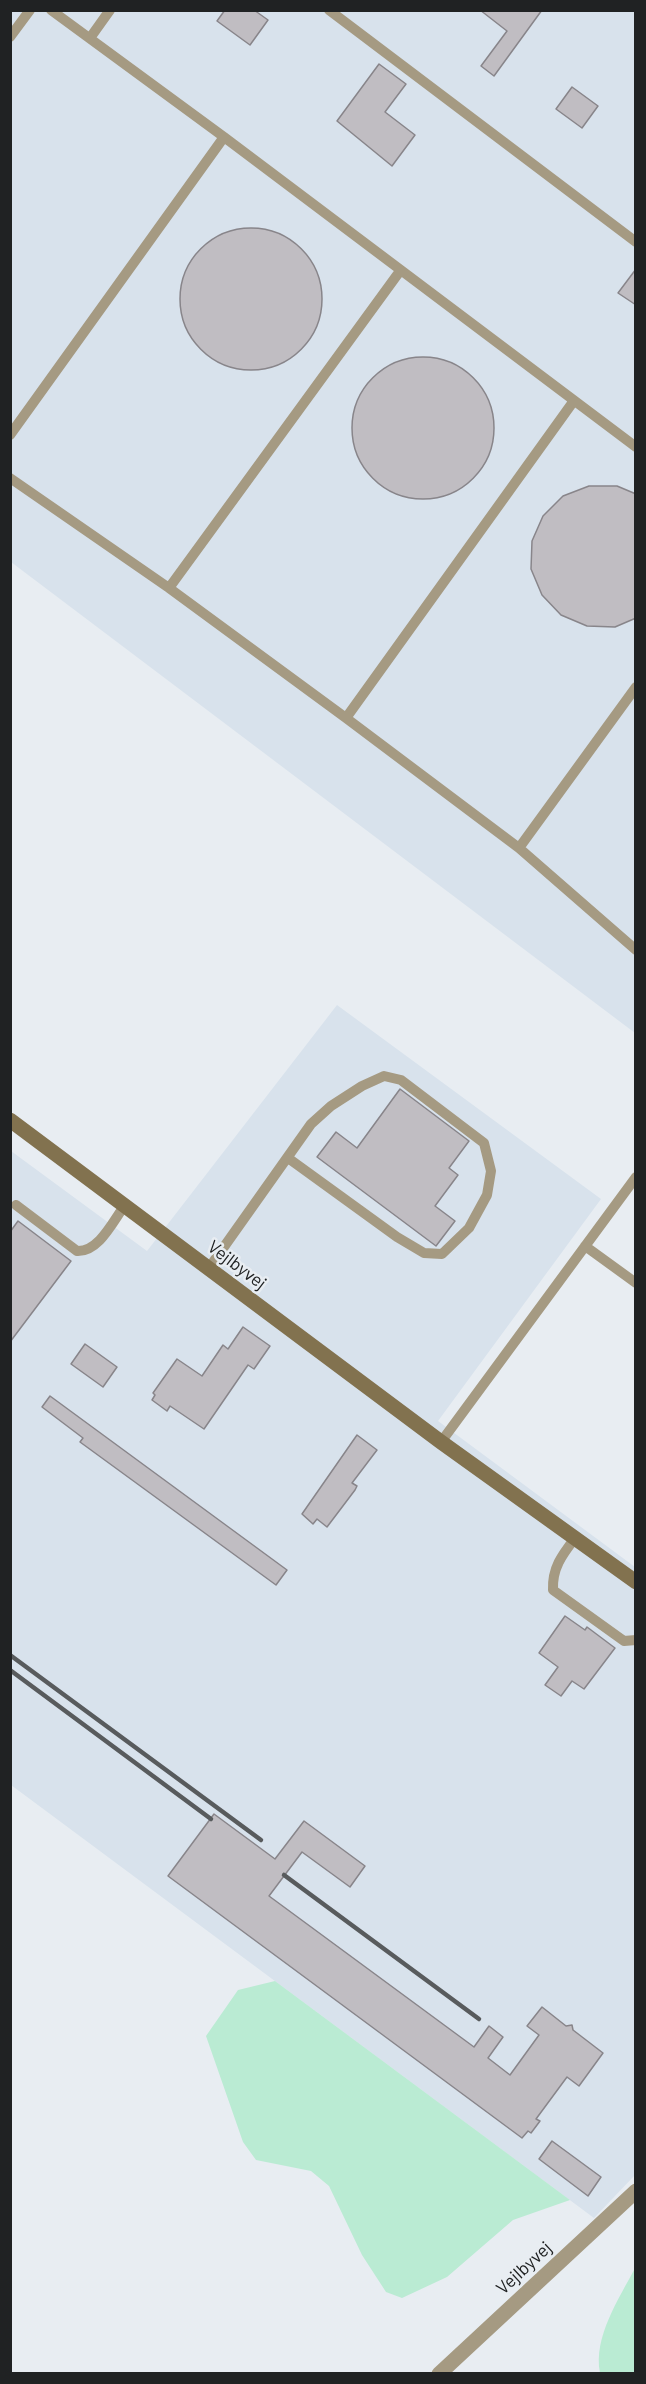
<!DOCTYPE html>
<html>
<head>
<meta charset="utf-8">
<style>
	body { margin:0 }
	#map { position:relative; width:646px; height:2384px; overflow:hidden; background:#e8edf2; font-family:Barlow,sans-serif }
	canvas { display:block }
	.frame { position:absolute; inset:0; border:12px solid #202223; pointer-events:none }
</style>
</head>
<body>
<div id="map">
<canvas width="646" height="2384"></canvas>
<div class="frame"></div>
</div>
<script>
const ctx = document.querySelector('canvas').getContext('2d');
ctx.lineJoin = 'round';
function paint(path, color) {
  ctx.fillStyle = color;
  ctx.fill(path, 'evenodd');
}
function trace(path, color, width, dash) {
  ctx.strokeStyle = color;
  ctx.lineWidth = width;
  ctx.lineCap = dash ? 'butt' : 'round';
  ctx.setLineDash(dash || []);
  ctx.stroke(path);
}
function drawText(font, color, halo, rows, align = 'center') {
  ctx.font = font + ' Barlow,sans-serif';
  ctx.lineWidth = 5;
  ctx.setLineDash([]);
  ctx.textBaseline = 'middle';
  ctx.strokeStyle = halo;
  ctx.fillStyle = color;
  for (const [text, x, y, turn = 0] of rows) {
    ctx.save();
    ctx.translate(x, y);
    ctx.rotate((+turn || 0) * Math.PI / 180);
    ctx.textAlign = isNaN(turn) ? turn : align;
    if (halo) ctx.strokeText(text, 0, 0);
    ctx.fillText(text, 0, 0);
    ctx.restore();
  }
}
paint(new Path2D(`
	M10,11h625v1022l-624,-471z
	M337,1005l264,194 -163,222 197,146v608l-41,43 -583,-433v-634l136,100z`), '#d8e2ec');
paint(new Path2D(`
	M275,1981l295,219 -57,20 -66,57 -45,21 -16,-6 -24,-37 -33,-69 -18,-15 -55,-11 -13,-18 -37,-106 32,-46z
	M635,2268v105h-35c-7,-36 19,-74 35,-105z`), '#baebd3');
const building = new Path2D(`
	M225,10h29l14,10 -18,25 -33,-24z
	M480,10h62l-48,66 -13,-10 26,-35z
	M379,64l27,20 -21,28 30,23 -23,31 -55,-45z
	M572,87l26,19 -16,22 -26,-19z
	M180 299a71 71 0 1 1 142 0a71 71 0 1 1-142 0Z
	M636,269v36l-18,-12z
	M352 428a71 71 0 1 1 142 0a71 71 0 1 1-142 0Z
	M589,486h28l19,8v124l-21,9 -28,-1 -26,-11 -19,-20 -11,-26 1,-28 11,-25 20,-20z
	M400,1089l69,52 -20,27 9,7 -23,31 20,15 -19,25 -119,-89 19,-25 21,16z
	M18,1221l53,40 -61,81v-110z
	M243,1327l27,19 -16,23 -6,-4 -44,64 -34,-23 -3,5 -15,-11 3,-5 -2,-2 24,-34 25,17 21,-31 5,4z
	M85,1344l32,23 -14,20 -32,-23z
	M50,1396l237,174 -11,15 -196,-143 3,-4 -41,-31z
	M357,1435l20,15 -25,33 5,3 -2,4 -28,37 -10,-8 -4,5 -11,-10z
	M565,1616l20,14 2,-3 28,21 -31,41 -12,-8 -11,15 -16,-11 13,-18 -19,-14z
	M214,1814l61,45 29,-38 61,45 -15,21 -48,-35 -33,44 205,151 15,-21 14,11 -15,21 22,17 29,-40 -12,-9 15,-19 24,19 6,-1 1,5 30,23 -24,33 -12,-9 -31,42 4,2 -9,12 -3,-2 -6,7 -354,-262z
	M552,2141l49,36 -13,19 -49,-37z`);
paint(building, '#c0bdc2');
trace(building, '#88858a', 1.5);
trace(new Path2D(`
	M51,10l173,127
	M329,10l307,232
	M10,37l20,-27
	M90,38l20,-28
	M10,435l214,-298 412,310
	M10,478l159,110 177,130 173,130 117,102
	M169,588l231,-317
	M346,718l227,-316
	M519,848l117,-161
	M16,1205l61,46c22,1 36,-30 48,-46
	M585,1246l51,37
	M209,1268l102,-144 20,-18 31,-20 22,-10 17,4 83,63 7,28 -4,24 -18,33 -27,26 -18,-1 -27,-16 -109,-79
	M441,1442l195,-265
	M575,1538c-13,17 -23,30 -22,52l71,51 12,-1`), '#a59a82', 10);
trace(new Path2D(`
	M439,2374l197,-183`), '#a59a82', 15);
trace(new Path2D(`
	M10,1120l431,322 195,140`), '#82724f', 15);
trace(new Path2D(`
	M10,1655l251,185
	M10,1670l201,149
	M284,1875l195,144`), '#585b5d', 4.5);
drawText('18px', '#202223', '#e8edf2', [
	["Vejlbyvej",237,1265,37],
	["Vejlbyvej",524,2268,-43]
]);
</script>
</body>
</html>
